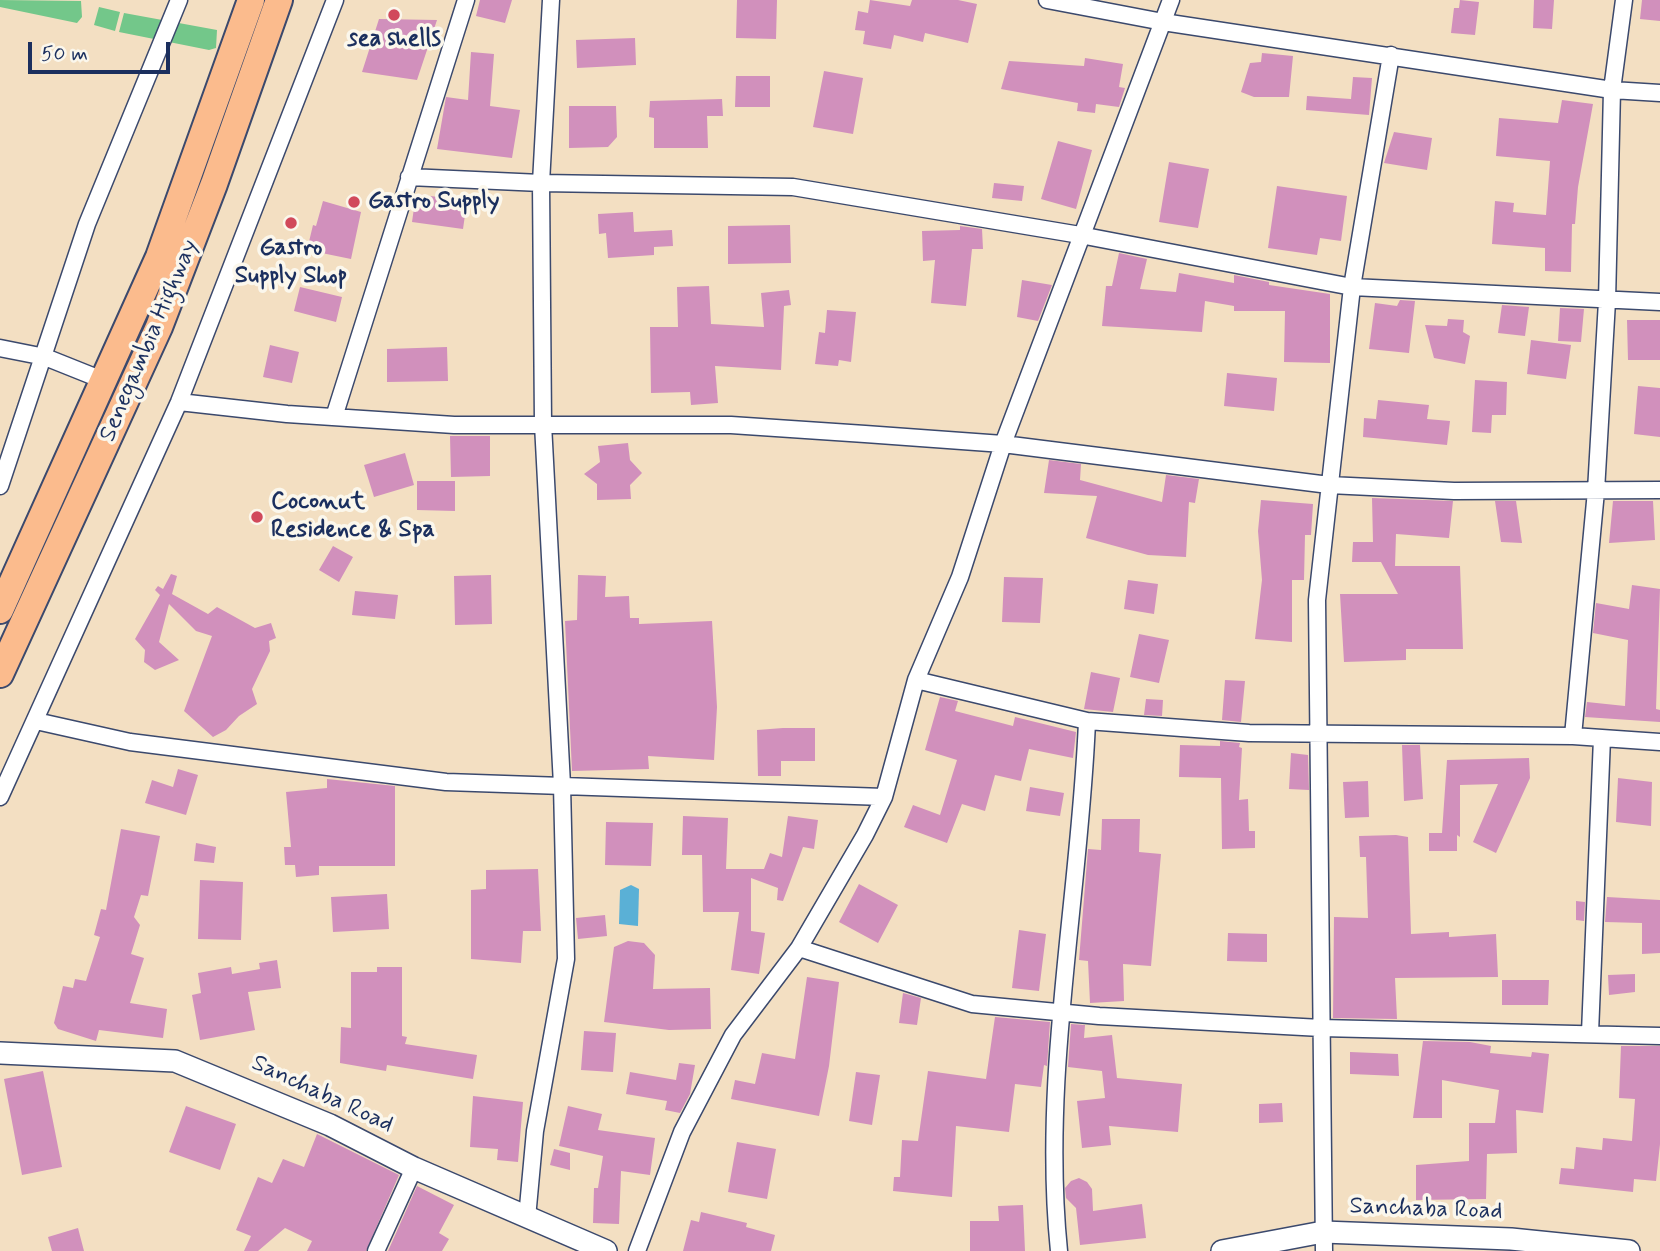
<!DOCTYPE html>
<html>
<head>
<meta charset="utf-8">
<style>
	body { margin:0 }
	#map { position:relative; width:1660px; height:1251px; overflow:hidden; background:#f3dfc2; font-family:Mynerve,sans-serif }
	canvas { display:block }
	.scale { position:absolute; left:28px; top:42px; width:142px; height:32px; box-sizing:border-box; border:4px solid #1b2f5e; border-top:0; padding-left:9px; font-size:21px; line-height:24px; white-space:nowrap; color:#1b2f5e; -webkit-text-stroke:5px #fbf7ec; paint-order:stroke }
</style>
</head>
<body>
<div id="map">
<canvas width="1660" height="1251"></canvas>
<div class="scale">50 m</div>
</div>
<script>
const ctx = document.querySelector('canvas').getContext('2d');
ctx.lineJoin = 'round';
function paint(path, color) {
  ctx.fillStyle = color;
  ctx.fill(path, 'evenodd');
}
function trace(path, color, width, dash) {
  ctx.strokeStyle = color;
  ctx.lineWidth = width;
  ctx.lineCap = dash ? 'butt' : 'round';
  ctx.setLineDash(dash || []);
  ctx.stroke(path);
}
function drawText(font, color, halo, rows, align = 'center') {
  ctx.font = font + ' Mynerve,sans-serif';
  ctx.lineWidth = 7;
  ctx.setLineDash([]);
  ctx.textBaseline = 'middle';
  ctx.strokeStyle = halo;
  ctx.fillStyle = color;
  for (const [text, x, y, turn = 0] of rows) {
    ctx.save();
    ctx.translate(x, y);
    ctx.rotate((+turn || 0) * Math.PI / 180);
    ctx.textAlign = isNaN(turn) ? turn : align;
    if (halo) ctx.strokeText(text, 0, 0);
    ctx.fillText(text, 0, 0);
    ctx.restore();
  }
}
paint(new Path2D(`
	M0,0l81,1 1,16 -5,6 -77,-16z
	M99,7l21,5 -5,19 -21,-6z
	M124,13l93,17 -1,18 -7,2 -90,-18z`), '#73c78a');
paint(new Path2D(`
	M631,885l8,4 -1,37 -19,-2 1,-34z`), '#5ab0d6');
paint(new Path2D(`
	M480,0h32l-7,23 -29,-7z
	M737,0h40l-1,39 -40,-1z
	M870,0l40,6 2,-6h46l19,4 -9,39 -43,-10 -2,9 -29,-7 -3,14 -28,-5 2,-13 -10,-1 3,-19 10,2z
	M1460,0l19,2 -4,33 -24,-2 3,-25h5z
	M1534,0h20l-2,29 -19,-1z
	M1642,0h18v21l-20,-2z
	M379,19l58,1 -20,60 -55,-8z
	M635,38l1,27 -59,3 -1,-28z
	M471,52l23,2 -4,52 30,4 -8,48 -75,-9 9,-52 22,3z
	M1262,53l31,3 -4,41h-35l-13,-5 9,-29 11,-1z
	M1085,58l38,6 -4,23 6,1 -6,19 -23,-3 -1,9 -18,-2 1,-8 -77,-14 8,-28 75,5z
	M824,71l39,7 -10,56 -40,-7z
	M736,76h34v31h-35z
	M1353,77l19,1 -3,37 -63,-5 1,-14 44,3z
	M722,99l1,17h-16l1,32h-54v-30l-5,-1 1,-16z
	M1562,100l31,4 -15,83 -3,37h-3l-1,48 -26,-1v-23l-53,-4 3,-43 19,2 -1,9 33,3 4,-54 -54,-5 3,-38 59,5z
	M569,106h47l1,31 -9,10 -39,1z
	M1394,132l38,6 -5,32 -43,-7z
	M1058,141l34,9 -16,59 -35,-10z
	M1169,162l40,7 -11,59 -39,-6z
	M994,183l30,3 -2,15 -30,-3z
	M1277,186l70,10 -6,45 -21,-3 -3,17 -49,-7z
	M416,194l51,7 -4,28 -51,-7z
	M323,201l38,11 -10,47 -44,-9 6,-25 3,1z
	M633,212l1,20 38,-2 1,16 -19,1v8l-46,3 -2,-25 -7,1 -1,-20z
	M790,225l1,38 -63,1v-38z
	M960,226l22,3 1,20h-11l-6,57 -35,-3 4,-43 -12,1 -1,-30 38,-1z
	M1119,253l28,6 -7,30 36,3 3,-19 55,10v-8l35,7v3l61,9v69l-46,-1 1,-51h-51v-5l-29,-5 -3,31 -100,-6 4,-40h6z
	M1022,280l30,5 -14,36 -21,-4z
	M709,286l2,38 53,3 -3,-34 28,-3 2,15 -7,1 -3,64 -66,-4 3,37 -27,2 -1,-13 -39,1 -1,-66h28l-1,-40z
	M300,287l42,10 -6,25 -42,-11z
	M1400,300l15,1 -6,52 -40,-4 6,-46 22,3z
	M1502,305l27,2 -4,29 -27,-3z
	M1560,308l24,1 -3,33 -23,-1z
	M827,310l29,2 -5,50 -12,-2 -1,6 -23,-2 4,-32 6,1z
	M1448,319l16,1 -1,12 7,4 -5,28 -31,-6 -9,-33 22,1z
	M1627,320h33v40h-32z
	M1531,340l40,5 -5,34 -39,-5z
	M270,345l29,7 -7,31 -29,-6z
	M447,347l1,34 -61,1v-33z
	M1227,373l50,5 -3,33 -50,-5z
	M1475,380l32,2 -1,33h-14l-1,18 -19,-1z
	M1638,386l22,2v49l-26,-3z
	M1378,400l51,5 -2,14 23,2 -3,24 -84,-8 1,-19 12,1z
	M450,436h40v40l-39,1z
	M628,443l2,17 12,13 -12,12 1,14 -34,1v-16l-13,-10 16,-12 -2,-16z
	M405,453l9,32 -40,12 -10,-32z
	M1049,460l32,4 -1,16 82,22 4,-27 33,4 -4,24 -6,-1 -3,55 -38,-2 -62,-17 11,-42 -53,-3z
	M417,481h38v30l-38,-1z
	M1372,498l81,3 -4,37 -53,-4 -1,32h65l3,83h-57v11l-62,2 -4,-68h58l-17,-32h-29l1,-20h20z
	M1261,500l52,4 -2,31h-6l-1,45h-12v62l-37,-3 7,-59 -4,-49z
	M1495,501h21l6,42 -21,-1z
	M1613,501h40l2,39 -46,3z
	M333,546l20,11 -14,25 -20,-12z
	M171,574l6,2 -5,18 36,20 9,-7 38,21 16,-5 5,15 -7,3 1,10 -18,38 5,15 -18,12 -13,14 -13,7 -29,-26 28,-75 -16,-5 -27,-27 -10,38 20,18 -24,10 -11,-8 1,-12 -10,-11 25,-44 -5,-5 3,-4 5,3z
	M491,575l1,49 -37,1 -1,-49z
	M578,575l28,1 -1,21 24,-1 1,22h9v6l73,-3 5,86 -3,53 -66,-4 1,13 -77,2 -7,-150 12,-1z
	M1004,577l39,1 -3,45 -38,-1z
	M1128,580l30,4 -4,30 -30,-5z
	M1632,585l28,4 -4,120 4,1v12l-75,-5 2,-15 38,4 3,-66 -35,-7 3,-30 33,6z
	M355,591l43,4 -3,24 -43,-4z
	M1139,634l30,6 -10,43 -29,-6z
	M1091,672l29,6 -7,34 -29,-3z
	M1225,680l20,1 -4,41 -19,-2z
	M940,697l18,4 -3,10 58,15 2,-9 61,15 -3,26 -44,-9 -8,32 -26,-6 -10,36 -23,-7 -15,39 -43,-16 9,-22 27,10 17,-55 -32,-10z
	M1146,699l17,1 -1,16 -18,-1z
	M783,728h32v33h-34v15h-23l-1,-46z
	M1220,741l20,2 -1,4 3,1 -3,52 9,-1 1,32h6v17l-33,1 -1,-71 -42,-1 1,-32 40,1z
	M1402,745h18l3,54 -19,2z
	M1291,753l17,2 1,35 -20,-1z
	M1529,758l1,20 -34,75 -23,-11 25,-58 -38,1v52l-3,-2v16h-28v-18h13l5,-73z
	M178,769l20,6 -12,40 -41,-12 7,-23 21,7z
	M1618,778l34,4 -1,44 -35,-4z
	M327,779l68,7v80h-76v9l-23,2 -1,-12h-10l-1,-18h7l-5,-55 41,-4z
	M1368,781l1,36 -24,1 -2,-36z
	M1030,787l34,6 -4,23 -34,-5z
	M683,816l45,2 -2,51h38l6,-16 12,4 6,-41 30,4 -4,29 -11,-2 -20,54 -6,-1 1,-12 -27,-10v53l14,2 -6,41 -28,-4 8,-58h-36l-1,-57h-20z
	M1102,819h38l-1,33 22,2 -10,112 -28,-2 1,37 -34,2 -2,-42 -9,-1 9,-111 13,1z
	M606,822l47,1 -2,43 -46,-1z
	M121,829l39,7 -12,60 -7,-1 -7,22 6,8 -9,29 13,4 -14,45 37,6 -4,29 -64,-8 -3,11 -38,-12 -4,-6 9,-37 10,2 2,-9 11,2 14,-44 -6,-2 7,-26 5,1z
	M1396,835l12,2 3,97 38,-2v5l47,-3 2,43 -103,1 2,41 -64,-1 1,-101 34,1 -2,-61h-6l-1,-21z
	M196,843l20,4 -2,16 -20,-2z
	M538,869l3,62h-18l-2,32 -50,-4v-69l15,-1v-19z
	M200,880l43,2 -2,58 -43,-1z
	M859,884l39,21 -20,38 -39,-21z
	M387,894l2,35 -56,3 -2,-35z
	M1607,897l53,3v53l-18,1v-31l-37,-1z
	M1576,901l9,1 -1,19 -8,-1z
	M605,915l2,21 -29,3 -2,-21z
	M1019,930l27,4 -7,57 -27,-3z
	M1228,933l39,1v28l-40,-1z
	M628,941l16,2 11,12 -2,34 57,-1 1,41 -42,1 -65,-8 10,-75z
	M277,960l4,28 -33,4 7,38 -55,10 -8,-45 9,-2 -3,-20 33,-6 1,7 28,-5 -1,-6z
	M377,967h25v69l5,1 -2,7 72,11 -4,24 -86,-14 -1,6 -46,-8 1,-36 10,1v-56h26z
	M1635,974v18l-26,3 -1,-20z
	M807,977l32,5 -10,84 -10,50 -88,-17 4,-19 20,4 7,-31 33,6z
	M1502,980h47l-1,25h-46z
	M903,993l18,5 -4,27 -18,-2z
	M995,1017l55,5 -3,44 -3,-1 -3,22 -26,-3 -6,48 -53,-6 -4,71 -59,-6 1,-14h6l2,-37 16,1 10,-70 58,8z
	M1071,1024l14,1 -1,13 28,-3 5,43 65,6 -4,48 -69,-6 2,19 -29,3 -5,-47 28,-3 -3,-27 -34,-4z
	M584,1031l32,2 -3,39 -32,-2z
	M1423,1041l47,1 21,4 -1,7 41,4 1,-5 17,2 -6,59 -27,-3 1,43 -30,1 -1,45 -70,1v-35l53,-4v-38h26l4,-33 -57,-10v38h-29z
	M1621,1046h39v98l-4,37 -22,-2 -1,13 -74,-8 2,-16 13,1 2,-22 26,3 1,-12 29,3 3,-42 -16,-1z
	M1350,1052l48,2 1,22 -49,-2z
	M679,1063l16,2 -5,29 -10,19 -15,-3 2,-9 -41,-7 4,-22 46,8z
	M43,1071l19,96 -40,8 -18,-96z
	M856,1072l24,3 -8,50 -23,-4z
	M473,1096l50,6 -5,60 -21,-2 1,-11 -28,-2z
	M1282,1103l1,19 -24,1v-19z
	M186,1106l50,18 -16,46 -51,-18z
	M568,1106l34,8 -4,16 57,8 -5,37 -29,-4 -2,53 -26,-1 1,-35h4l5,-32 -44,-10z
	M317,1134l82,41 -33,76h-59l5,-10 -27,-13 -27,23h-14l7,-15 -15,-6 22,-53 14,6 11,-24 21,8z
	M737,1142l39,7 -9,50 -39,-7z
	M554,1149l16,4v17l-20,-5z
	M1079,1178l8,4 5,7 1,22 49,-7 4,34 -66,7 -4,-37 -10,-10 -1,-10 6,-7z
	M417,1186l37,19 -15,28 10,6 -7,12h-54z
	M1023,1205l2,46h-55v-30h29l-1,-15z
	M701,1212l46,11 -1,4 29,8 -4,16h-88l8,-31 8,2z
	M78,1228l6,23h-32l-4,-14z`), '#d190bc');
const minor = new Path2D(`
	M1047,0l116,22 449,68 48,3
	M409,177l132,6 252,4 287,48 272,52 308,15
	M0,348l45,9 60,24
	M179,402l108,12 167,11h277l134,9 138,10 326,41 125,6 206,-1
	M334,417l132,-417
	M0,486l87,-262 92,-224
	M916,680l171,41 162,12 324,3 87,6
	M36,721l94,21 316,40 438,15
	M1573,736l23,-245 11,-190 5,-211 12,-90
	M0,797l179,-395 156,-402
	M799,948l173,56 127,12 222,12 339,8
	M1590,1033l12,-295
	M527,1218l8,-87 31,-172 -4,-174 -19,-361 -2,-241 10,-183
	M376,1251l38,-83
	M637,1251l45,-119 51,-97 66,-87 66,-113 19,-38 32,-117 44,-103 43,-133 168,-444
	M1059,1251c-18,-176 21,-354 28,-530
	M1324,1251l-7,-651 35,-313 39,-232`);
const tertiary = new Path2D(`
	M0,1053l175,8 155,64 84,43 192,83
	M1222,1251l101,-19 188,7 118,12`);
const primary = new Path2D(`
	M0,610l159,-353 92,-257
	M0,674l159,-347 55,-143 65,-184`);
trace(minor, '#3b496d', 19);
trace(tertiary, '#3b496d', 24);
trace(primary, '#3b496d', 30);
trace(minor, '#fff', 16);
trace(tertiary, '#fff', 21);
trace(primary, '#fbbb8d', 26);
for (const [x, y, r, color] of [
	[394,15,7,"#d1495b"],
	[354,202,7,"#d1495b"],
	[291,223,7,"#d1495b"],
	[257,517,7,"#d1495b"]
]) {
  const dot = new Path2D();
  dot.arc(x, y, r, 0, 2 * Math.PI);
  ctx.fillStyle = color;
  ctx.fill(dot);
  trace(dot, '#fbf7ec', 2.5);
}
drawText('bold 24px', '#1b2f5e', '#fbf7ec', [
	["sea shells",394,40],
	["Gastro Supply",368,202,"left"],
	["Gastro",291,249],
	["Supply Shop",291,277],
	["Coconut",271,503,"left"],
	["Residence & Spa",271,531,"left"]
]);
drawText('24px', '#1b2f5e', '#fbf7ec', [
	["Senegambia Highway",150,341,-67],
	["Sanchaba Road",322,1095,25],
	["Sanchaba Road",1426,1210,2]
]);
</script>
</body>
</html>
